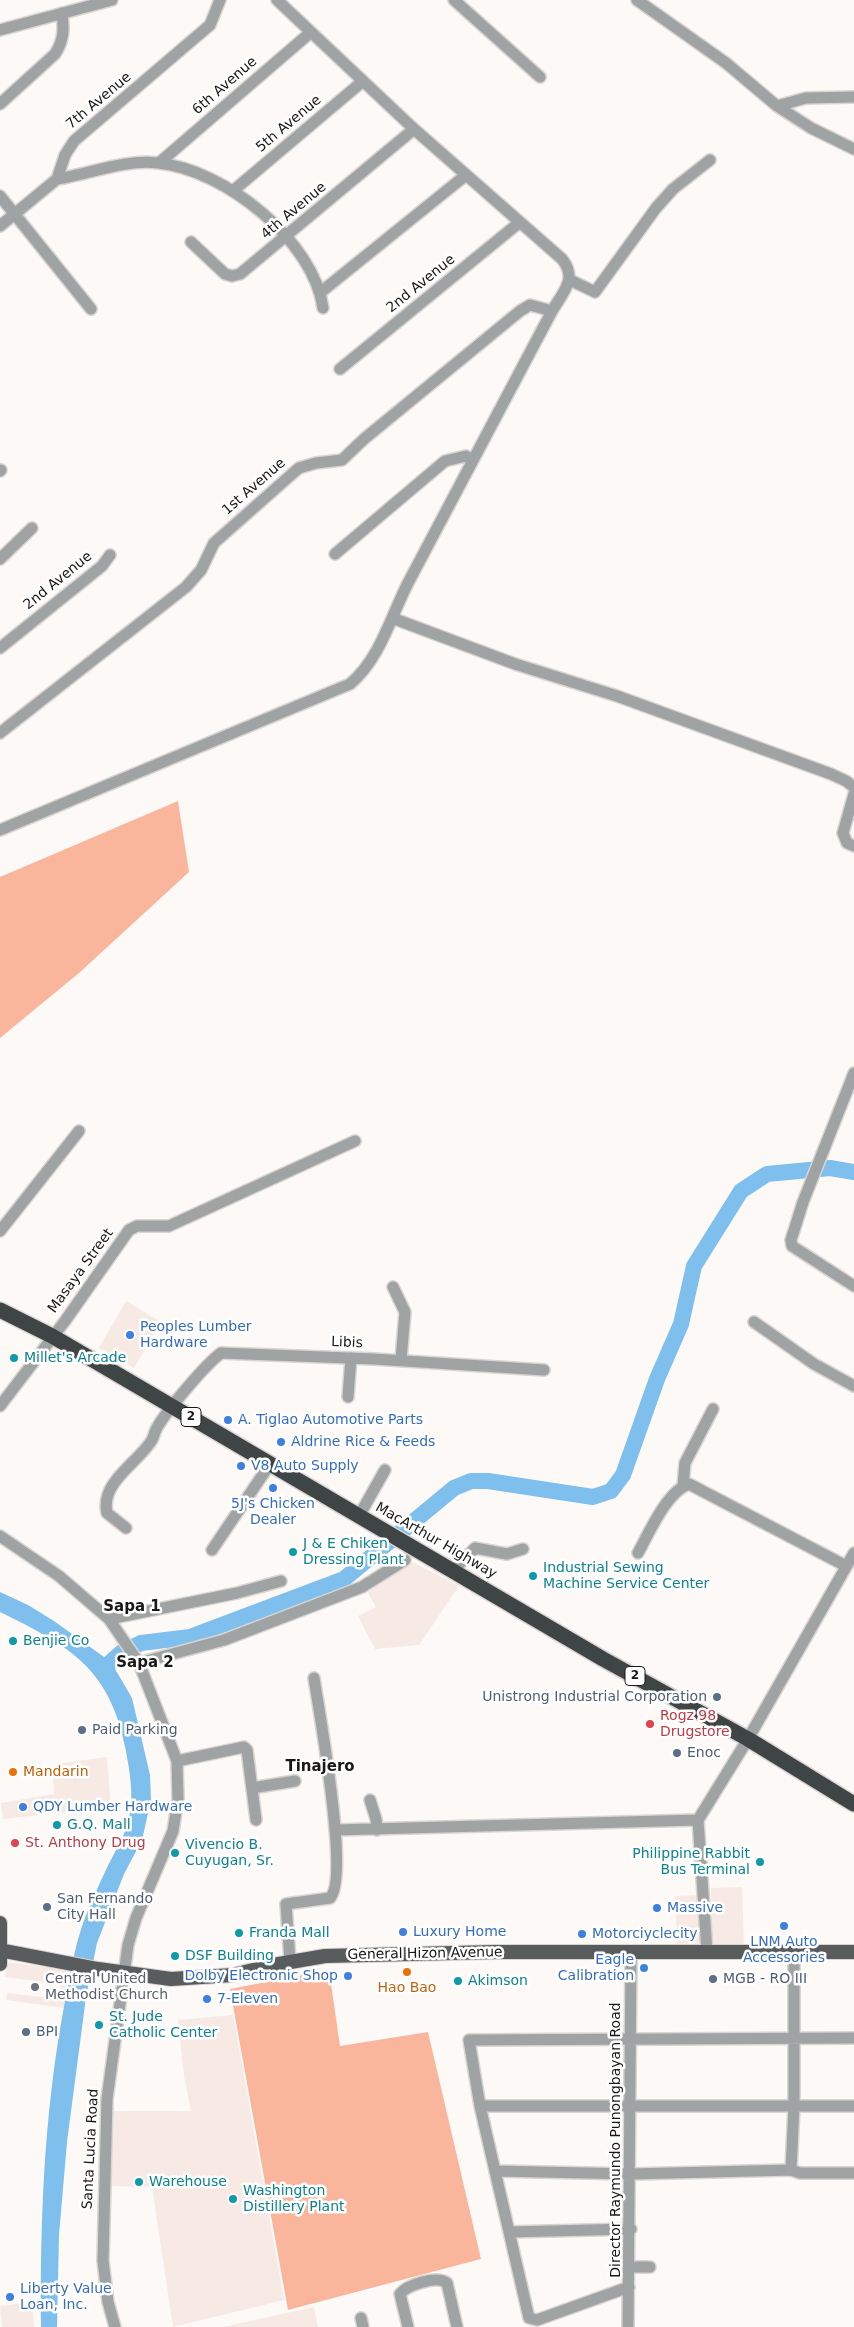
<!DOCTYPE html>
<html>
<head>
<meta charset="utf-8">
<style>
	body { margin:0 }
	canvas { display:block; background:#fdf9f7 }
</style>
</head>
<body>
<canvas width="854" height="2327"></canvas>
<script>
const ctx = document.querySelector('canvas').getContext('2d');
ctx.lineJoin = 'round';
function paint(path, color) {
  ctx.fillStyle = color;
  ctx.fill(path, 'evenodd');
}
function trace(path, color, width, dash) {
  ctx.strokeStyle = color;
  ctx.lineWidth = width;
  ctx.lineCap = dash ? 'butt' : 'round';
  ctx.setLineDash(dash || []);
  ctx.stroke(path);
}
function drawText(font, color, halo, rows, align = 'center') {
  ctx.font = font + ' "DejaVu Sans",sans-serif';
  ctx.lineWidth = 5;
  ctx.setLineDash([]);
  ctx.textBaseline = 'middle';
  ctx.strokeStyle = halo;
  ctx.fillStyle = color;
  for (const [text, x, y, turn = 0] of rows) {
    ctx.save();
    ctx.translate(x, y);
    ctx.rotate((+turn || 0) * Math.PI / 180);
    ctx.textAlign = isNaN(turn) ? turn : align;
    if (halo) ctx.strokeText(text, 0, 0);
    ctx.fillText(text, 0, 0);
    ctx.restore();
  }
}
paint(new Path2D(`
	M126,1301l35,21 -27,46 -35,-20z
	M408,1560l51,26 -40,59 -44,4 -17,-33 18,-9 -8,-14z
	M107,1757l4,50 -108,12 -2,-16 53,-9 -1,-19 11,-2 -2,-10z
	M742,1887l2,60h-32l-1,-59z
	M700,1895l1,53 -24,-1 -2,-51z
	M7,1962l62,8 -5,38 -58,-8 1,-7 52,6 2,-21 -16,-2 -1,6 -39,-5z
	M233,2015l51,285 -111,27 -21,-140 -48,-1 4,-75h83l-7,-35 -6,-56z
	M32,2302l2,25h-32l-2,-21z
	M314,2307l4,20h-95z`), '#f7eae5');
paint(new Path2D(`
	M178,801l11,71 -110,101 -79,65v-161z
	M329,1970l11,76 88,-14 53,227 -193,51 -58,-321z`), '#fab69d');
paint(new Path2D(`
	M0,1592l28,13 26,16 57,41 21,36 18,77 1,25 -9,40 -18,34 -27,69 -11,54 -19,145 -8,93 -2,92h-16c-1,-106 3,-211 22,-315 6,-32 11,-66 23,-97 6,-14 12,-29 19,-43 8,-18 20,-35 24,-54 5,-24 1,-44 -3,-67 -16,-83 -55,-104 -126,-139z`), '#7fbfed');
trace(new Path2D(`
	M104,1668l18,-16 19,-9 49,-6 154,-58 110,-91 17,-7h17l105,16 18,-6 12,-16 34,-96 24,-55 13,-58 47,-75 26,-17 63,-6 24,4`), '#7fbfed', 16);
const minor = new Path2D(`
	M454,0l86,77
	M637,0l89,63 51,43 34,22 43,21
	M0,30l112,-30
	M0,104l55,-50c9,-14 9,-25 7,-41
	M777,106l29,-8 48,-1
	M159,163l152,-131
	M57,179c33,-5 67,-20 101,-16 66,6 156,78 165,145
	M234,190l129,-109
	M0,196l91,113
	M0,226l57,-47 8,-24 9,-14 136,-116 10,-25
	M191,242l34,32 7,2 8,-2 174,-145
	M570,280l25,12 61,-84 17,-19 37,-29
	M321,292l145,-117
	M340,369l180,-147
	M0,471l1,-1
	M335,554l110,-93 21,-5 6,4
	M0,559l32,-31
	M392,618l123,46 102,32 214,78 15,7 8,6
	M0,648l102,-82 8,-11
	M0,733l186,-146 15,-17 13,-27 78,-69 7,-6 17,-5 26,-3 22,-21 156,-128 10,-6 22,6
	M854,794l-11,39 4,10 7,3
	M0,830l350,-146c30,-25 41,-68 58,-101 48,-91 96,-182 144,-272 11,-19 26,-32 10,-52l-148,-130 -137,-129
	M854,1073l-51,129 -12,38 1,6 62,40
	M0,1231l79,-100
	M393,1287l12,25 -4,48
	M754,1322l60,42 40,22
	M348,1397l3,-39
	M0,1406l65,-85 64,-91 8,-4h32l186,-85
	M683,1486l2,-23 28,-54
	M359,1516l26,-46
	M126,1528l-19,-15c-7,-31 31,-50 45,-73 2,-4 3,-10 6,-14 10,-17 47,-61 63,-73l153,6 170,11
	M0,1536l59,40 50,43 30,44 38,98 1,38 -5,32 -37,87 -8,27 -21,154 -4,162 5,41 7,25
	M212,1550l58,-86
	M638,1553c11,-20 29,-62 51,-69l157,82
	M454,1570l21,-22 32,6 16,-5
	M109,1619l128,-26 44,-12
	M139,1663l85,-23 138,-53 43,-27
	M177,1761l67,-14 3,3 9,70
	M252,1788l43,-7
	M370,1800l6,19 1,11
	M335,1830l363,-10
	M707,1952l-9,-132 50,-81 106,-186
	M290,1961l-4,-57 44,-6c20,-20 -11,-186 -16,-220
	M480,2106h374
	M791,2170l3,-64v-153
	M496,2171l135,3 160,-4 9,3h54
	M509,2232l122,-3
	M630,2267h20
	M629,2287l-92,33 -8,-2 -49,-212 -11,-66 385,-2
	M361,2318l2,9
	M408,2327l-8,-33c7,-9 37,-19 47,-11l10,44
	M628,2327l3,-374`);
const major = new Path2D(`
	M0,1923v41
	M0,1950l98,19 73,10 62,-4 40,-10 52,-9 170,-4h359`);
const highway = new Path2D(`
	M0,1310l52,26 551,323 145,80 106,65`);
trace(minor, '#d9d5d3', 14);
trace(major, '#d9d5d3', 16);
trace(highway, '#d9d5d3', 18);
trace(minor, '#a0a3a3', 11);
trace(major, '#585c5d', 14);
trace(highway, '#3f4444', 15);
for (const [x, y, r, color] of [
	[130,1335,5,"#3f7fe0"],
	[14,1358,5,"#0f9aa8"],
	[228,1420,5,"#3f7fe0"],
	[281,1442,5,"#3f7fe0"],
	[241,1466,5,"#3f7fe0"],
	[273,1488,5,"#3f7fe0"],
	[293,1552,5,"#0f9aa8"],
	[533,1576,5,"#0f9aa8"],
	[13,1641,5,"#0f9aa8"],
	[717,1697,5,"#5c6f8a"],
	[650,1724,5,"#e0444e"],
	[82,1730,5,"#5c6f8a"],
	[677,1753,5,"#5c6f8a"],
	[13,1772,5,"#e8710a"],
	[23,1807,5,"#3f7fe0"],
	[57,1825,5,"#0f9aa8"],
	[15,1843,5,"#e0444e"],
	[175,1853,5,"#0f9aa8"],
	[760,1862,5,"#0f9aa8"],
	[47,1907,5,"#5c6f8a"],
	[657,1908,5,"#3f7fe0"],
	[784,1926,5,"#3f7fe0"],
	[403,1932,5,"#3f7fe0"],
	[239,1933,5,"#0f9aa8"],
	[582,1934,5,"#3f7fe0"],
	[175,1956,5,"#0f9aa8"],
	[644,1968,5,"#3f7fe0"],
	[407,1972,5,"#e8710a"],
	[348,1976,5,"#3f7fe0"],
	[713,1979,5,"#5c6f8a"],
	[458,1981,5,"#0f9aa8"],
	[35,1987,5,"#6b7280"],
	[207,1999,5,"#3f7fe0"],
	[99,2025,5,"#0f9aa8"],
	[26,2032,5,"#5c6f8a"],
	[139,2182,5,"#0f9aa8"],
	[233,2199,5,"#0f9aa8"],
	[10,2297,5,"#3f7fe0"]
]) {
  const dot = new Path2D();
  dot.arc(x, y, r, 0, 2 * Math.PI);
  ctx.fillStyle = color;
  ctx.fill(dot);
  trace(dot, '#fff', 2);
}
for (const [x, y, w] of [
	[191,1417,20],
	[635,1676,20]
]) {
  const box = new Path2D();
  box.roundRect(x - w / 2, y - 9.5, w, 19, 4);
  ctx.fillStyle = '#fff';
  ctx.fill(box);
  trace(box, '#191817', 1);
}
drawText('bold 12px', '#191817', null, [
	["2",191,1417],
	["2",635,1676]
]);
drawText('14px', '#191817', '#fff', [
	["6th Avenue",225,86,-41],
	["7th Avenue",99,101,-40],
	["5th Avenue",289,124,-40],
	["4th Avenue",294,211,-40],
	["2nd Avenue",421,284,-39],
	["1st Avenue",254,487,-41],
	["2nd Avenue",58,581,-39],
	["Masaya Street",81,1271,-54],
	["Libis",347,1343,2],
	["MacArthur Highway",436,1541,30],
	["General Hizon Avenue",425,1954,-1],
	["Director Raymundo Punongbayan Road",616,2140,-90],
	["Santa Lucia Road",91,2149,-87]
]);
drawText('14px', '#366cbe', '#fff', [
	["Peoples Lumber",140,1327],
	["Hardware",140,1343],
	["A. Tiglao Automotive Parts",238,1420],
	["Aldrine Rice & Feeds",291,1442],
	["V8 Auto Supply",251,1466],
	["5J's Chicken",273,1504,"center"],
	["Dealer",273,1520,"center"],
	["QDY Lumber Hardware",33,1807],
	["Massive",667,1908],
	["Luxury Home",413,1932],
	["Motorciyclecity",592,1934],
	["LNM Auto",784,1942,"center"],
	["Accessories",784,1958,"center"],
	["Eagle",634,1960,"right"],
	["Calibration",634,1976,"right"],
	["Dolby Electronic Shop",338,1976,"right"],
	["7-Eleven",217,1999],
	["Liberty Value",20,2289],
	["Loan, Inc.",20,2305]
], 'left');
drawText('14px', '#0d838f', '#fff', [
	["Millet's Arcade",24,1358],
	["J & E Chiken",303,1544],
	["Dressing Plant",303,1560],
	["Industrial Sewing",543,1568],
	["Machine Service Center",543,1584],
	["Benjie Co",23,1641],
	["G.Q. Mall",67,1825],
	["Vivencio B.",185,1845],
	["Cuyugan, Sr.",185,1861],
	["Philippine Rabbit",750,1854,"right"],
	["Bus Terminal",750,1870,"right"],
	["Franda Mall",249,1933],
	["DSF Building",185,1956],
	["Akimson",468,1981],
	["St. Jude",109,2017],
	["Catholic Center",109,2033],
	["Warehouse",149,2182],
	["Washington",243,2191],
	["Distillery Plant",243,2207]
], 'left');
drawText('14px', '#4e5e75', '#fff', [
	["Unistrong Industrial Corporation",707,1697,"right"],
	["Paid Parking",92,1730],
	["Enoc",687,1753],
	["San Fernando",57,1899],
	["City Hall",57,1915],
	["MGB - RO III",723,1979],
	["BPI",36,2032]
], 'left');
drawText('14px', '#be3a42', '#fff', [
	["Rogz 98",660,1716],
	["Drugstore",660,1732],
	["St. Anthony Drug",25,1843]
], 'left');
drawText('14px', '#c56008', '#fff', [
	["Mandarin",23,1772],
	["Hao Bao",407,1988,"center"]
], 'left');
drawText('14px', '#5b616d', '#fff', [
	["Central United",45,1979],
	["Methodist Church",45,1995]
], 'left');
drawText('bold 15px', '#191817', '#fff', [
	["Sapa 1",132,1607],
	["Sapa 2",145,1663],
	["Tinajero",320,1767]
]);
</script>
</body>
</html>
